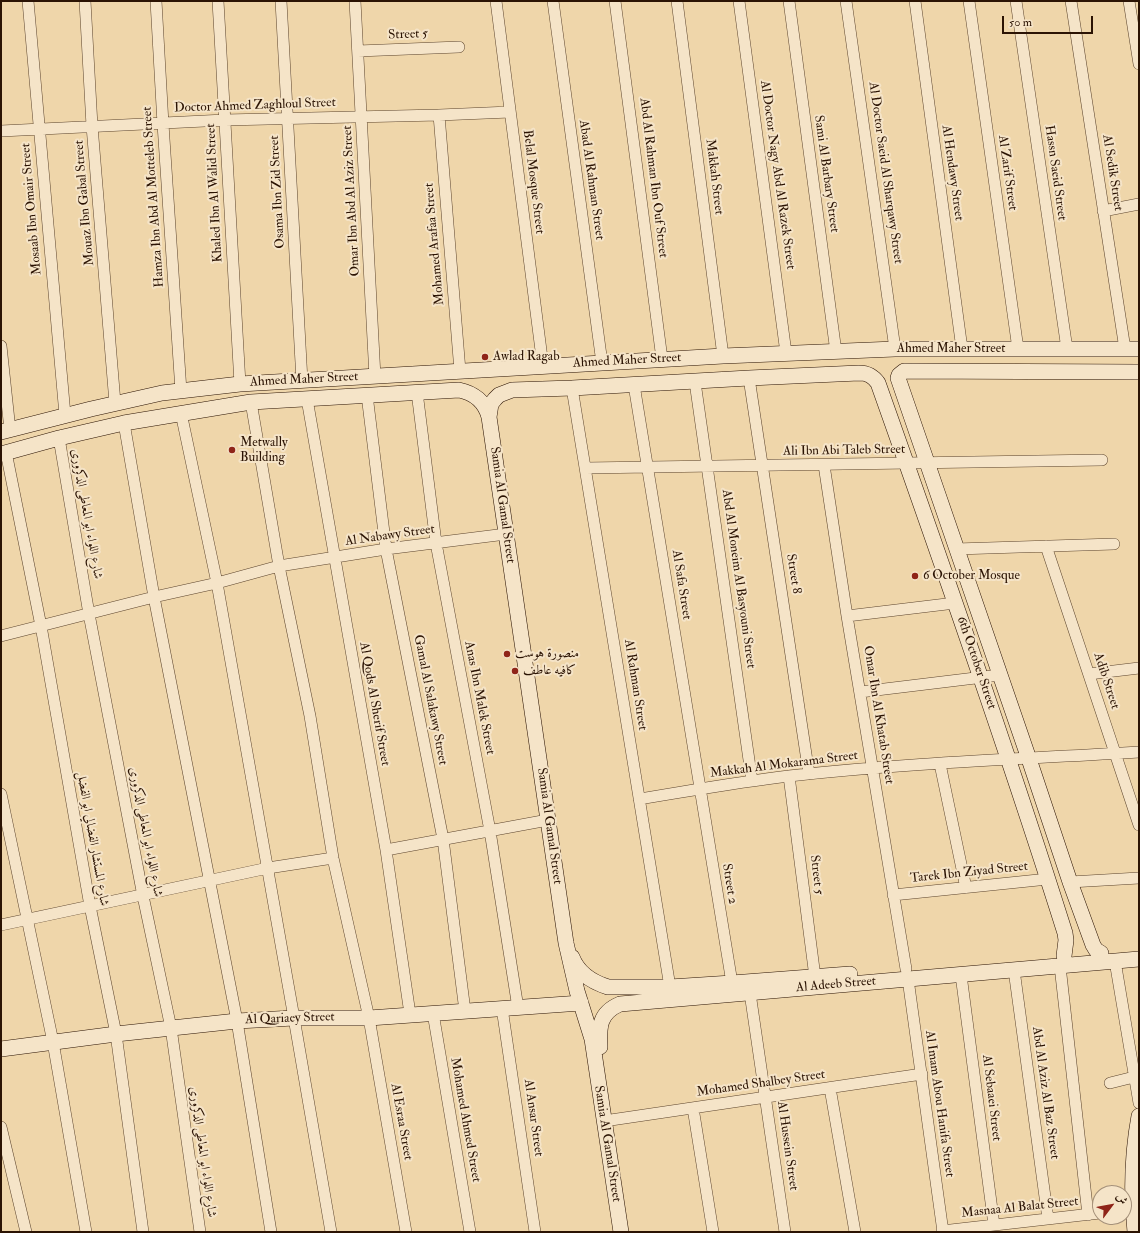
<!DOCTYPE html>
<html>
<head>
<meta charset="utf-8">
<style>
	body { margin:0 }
	#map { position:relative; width:1140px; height:1233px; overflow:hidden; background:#efd6aa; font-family:"IM FELL Double Pica",Amiri,serif }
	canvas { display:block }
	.frame { position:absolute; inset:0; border:2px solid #2b1303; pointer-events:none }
	.north { position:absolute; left:1092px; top:1185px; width:40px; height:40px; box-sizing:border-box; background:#f5e4c8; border:1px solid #a49079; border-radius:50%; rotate:58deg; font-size:11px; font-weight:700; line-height:16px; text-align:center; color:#2b1303 }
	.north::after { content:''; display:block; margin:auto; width:14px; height:18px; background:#8f2418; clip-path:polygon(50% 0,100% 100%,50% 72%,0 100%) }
	.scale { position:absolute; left:1002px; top:16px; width:91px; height:18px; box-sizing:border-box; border:2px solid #2b1303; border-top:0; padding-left:5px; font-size:12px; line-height:14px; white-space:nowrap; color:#2b1303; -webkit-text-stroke:3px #f5e4c8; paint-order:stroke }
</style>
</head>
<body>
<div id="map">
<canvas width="1140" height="1233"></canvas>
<div class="frame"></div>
<div class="north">ش</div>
<div class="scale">50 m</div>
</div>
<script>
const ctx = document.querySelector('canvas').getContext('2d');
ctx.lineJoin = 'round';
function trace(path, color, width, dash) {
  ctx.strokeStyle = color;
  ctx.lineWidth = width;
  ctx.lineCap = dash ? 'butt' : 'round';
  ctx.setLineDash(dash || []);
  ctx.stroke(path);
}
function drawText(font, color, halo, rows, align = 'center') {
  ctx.font = font + ' "IM FELL Double Pica",Amiri,serif';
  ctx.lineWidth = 4;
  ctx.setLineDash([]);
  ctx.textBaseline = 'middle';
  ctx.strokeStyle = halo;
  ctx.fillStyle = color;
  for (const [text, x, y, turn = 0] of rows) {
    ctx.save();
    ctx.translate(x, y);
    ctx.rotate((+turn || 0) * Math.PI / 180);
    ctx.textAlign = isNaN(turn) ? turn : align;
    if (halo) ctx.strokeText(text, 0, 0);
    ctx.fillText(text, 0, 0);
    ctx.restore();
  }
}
const street = new Path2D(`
	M28,1l37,414
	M85,1l7,125 23,277
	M156,1l7,123 18,267
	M218,1l22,383
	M281,1l21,380
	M355,1l20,376
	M496,1l47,365
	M553,1l49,362
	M615,1l47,358
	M677,1l46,355
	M739,1l47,352
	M789,1l47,351
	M846,1l49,348
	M915,1l47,348
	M969,1l49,348
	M1016,1l51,348
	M1071,1l54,348
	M1129,1l10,63
	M358,51l101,-4
	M439,115l21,256
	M1,131l224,-11 214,-5 71,-3
	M1103,211l36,-7
	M1,346l9,84
	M749,378l60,396
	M695,382l57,399
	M634,385l98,598
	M572,388l98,599
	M417,392l19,151 54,288 28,177
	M367,395l19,154 57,290 22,172
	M307,399l79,451 24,164
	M251,402l28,164 31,150 23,142 36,160 37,214
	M181,413l36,170 77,435 37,214
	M124,423l30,174 83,424 34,211
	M59,438l30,176 54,282 28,132 29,204
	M6,452l35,174 49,280 26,128 27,198
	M824,465l23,151 59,353
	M586,468l516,-8
	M1046,546l93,279
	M956,549l158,-5
	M847,616l108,-13
	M1,636l153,-39 63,-14 62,-17 107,-17 120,-15
	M1089,674l50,-6
	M860,692l140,-17
	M940,764l26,124
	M789,776l26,201
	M1,794l52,248 33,190
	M639,799c50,-8 99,-17 150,-23 116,-13 233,-17 350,-24
	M386,850l162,-30
	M1070,882l69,-4
	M893,895l155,-16
	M1,925l267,-57 65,-10
	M1115,961l24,142
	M1060,966l28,249
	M1014,970l34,249
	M961,975l33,250
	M908,979l35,253
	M750,993l35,239
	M502,1008l33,224
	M433,1013l37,219
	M1110,1083l24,-6
	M830,1088l25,144
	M693,1108l20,124
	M604,1121l318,-47
	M1,1127l25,105
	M942,1231l158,-18`);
const secondary = new Path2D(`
	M489,417l2,-13 4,-5 4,-4 13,-5 60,-2 177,-10 110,-5c9,0 14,3 19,10 65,183 129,366 187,550l1,7 -2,16
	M1,432l90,-23 71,-16 78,-9 483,-28 172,-7h244
	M1,454l58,-16 65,-15 127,-21 208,-12c15,3 26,12 30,27l77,526 11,48 15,48 29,193
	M1101,953l-5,-3 -3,-5 -23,-63 -41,-123 -131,-381 1,-3 5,-4 235,1
	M572,957c6,16 20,25 36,30h62l62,-4 118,-9
	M600,1047c-1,-20 -1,-34 20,-43l519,-45
	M1,1049l115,-15 121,-13 57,-3h75l212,-15
	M1135,1232c-4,-39 -3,-78 4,-116`);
trace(street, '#5c442d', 12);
trace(secondary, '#2b1303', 16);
trace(street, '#f5e4c8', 11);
trace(secondary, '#f5e4c8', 15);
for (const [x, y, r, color] of [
	[485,357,4,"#8f2418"],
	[232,450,4,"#8f2418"],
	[915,576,4,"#8f2418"],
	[507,654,4,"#8f2418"],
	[515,671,4,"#8f2418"]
]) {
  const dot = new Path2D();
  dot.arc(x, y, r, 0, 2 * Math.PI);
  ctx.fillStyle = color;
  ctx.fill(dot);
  trace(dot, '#f5e4c8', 1.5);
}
drawText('13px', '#2b1303', '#f5e4c8', [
	["Street 5",408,35,-2],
	["Doctor Ahmed Zaghloul Street",255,106,-2],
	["Al Doctor Saeid Al Sharqawy Street",885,173,82],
	["Al Hendawy Street",952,173,82],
	["Al Zarif Street",1007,173,82],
	["Hassn Saeid Street",1055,173,82],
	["Al Sedik Street",1112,173,81],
	["Sami Al Barbary Street",826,174,82],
	["Al Doctor Nagy Abd Al Razek Street",777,175,82],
	["Makkah Street",714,177,83],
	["Abd Al Rahman Ibn Ouf Street",653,178,83],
	["Abad Al Rahman Street",591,180,82],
	["Belal Mosque Street",533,182,83],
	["Osama Ibn Zid Street",278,192,-93],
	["Khaled Ibn Al Walid Street",215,193,-93],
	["Hamza Ibn Abd Al Motteleb Street",154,197,-94],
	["Omar Ibn Abd Al Aziz Street",352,201,-93],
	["Mouaz Ibn Gabal Street",85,203,-95],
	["Mosaab Ibn Omair Street",32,209,-95],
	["Mohamed Arafaa Street",435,244,-95],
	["Ahmed Maher Street",951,349],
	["Ahmed Maher Street",627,361,-3],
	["Ahmed Maher Street",304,380,-3],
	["Ali Ibn Abi Taleb Street",844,451,-1],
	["Samia Al Gamal Street",502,505,82],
	["شارع اللواء ابو المعاطى الدكرورى",86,514,80],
	["Al Nabawy Street",390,536,-8],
	["Street 8",793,574,81],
	["Abd Al Moneim Al Basyouni Street",738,579,82],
	["Al Safa Street",681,585,81],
	["6th October Street",976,663,71],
	["Adib Street",1106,681,72],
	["Al Rahman Street",635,685,81],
	["Anas Ibn Malek Street",479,698,79],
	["Gamal Al Salakawy Street",430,700,79],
	["Al Qods Al Sherif Street",374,704,80],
	["Omar Ibn Al Khatab Street",878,715,81],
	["Makkah Al Mokarama Street",784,765,-7],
	["Samia Al Gamal Street",549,826,82],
	["شارع اللواء ابو المعاطى الدكرورى",145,832,79],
	["شارع المستشار الفضالي ابو الفضل",92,839,80],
	["Tarek Ibn Ziyad Street",969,873,-6],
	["Street 5",816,875,83],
	["Street 2",729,884,81],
	["Al Adeeb Street",836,985,-5],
	["Al Qariaey Street",290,1019,-2],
	["Mohamed Shalbey Street",761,1084,-8],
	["Abd Al Aziz Al Baz Street",1045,1093,82],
	["Al Sebaaei Street",991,1098,83],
	["Al Imam Abou Hanifa Street",939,1104,82],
	["Al Ansar Street",533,1118,82],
	["Mohamed Ahmed Street",465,1120,80],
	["Al Esraa Street",401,1122,80],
	["Samia Al Gamal Street",607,1144,81],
	["Al Hussein Street",787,1146,82],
	["شارع اللواء ابو المعاطى الدكرورى",202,1152,82],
	["Masnaa Al Balat Street",1020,1208,-6]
]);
drawText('13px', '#2b1303', '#f5e4c8', [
	["Awlad Ragab",493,357],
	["Metwally",240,443],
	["Building",240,458],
	["6 October Mosque",923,576],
	["منصورة هوست",515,654],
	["كافيه عاطف",523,671]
], 'left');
</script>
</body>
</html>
